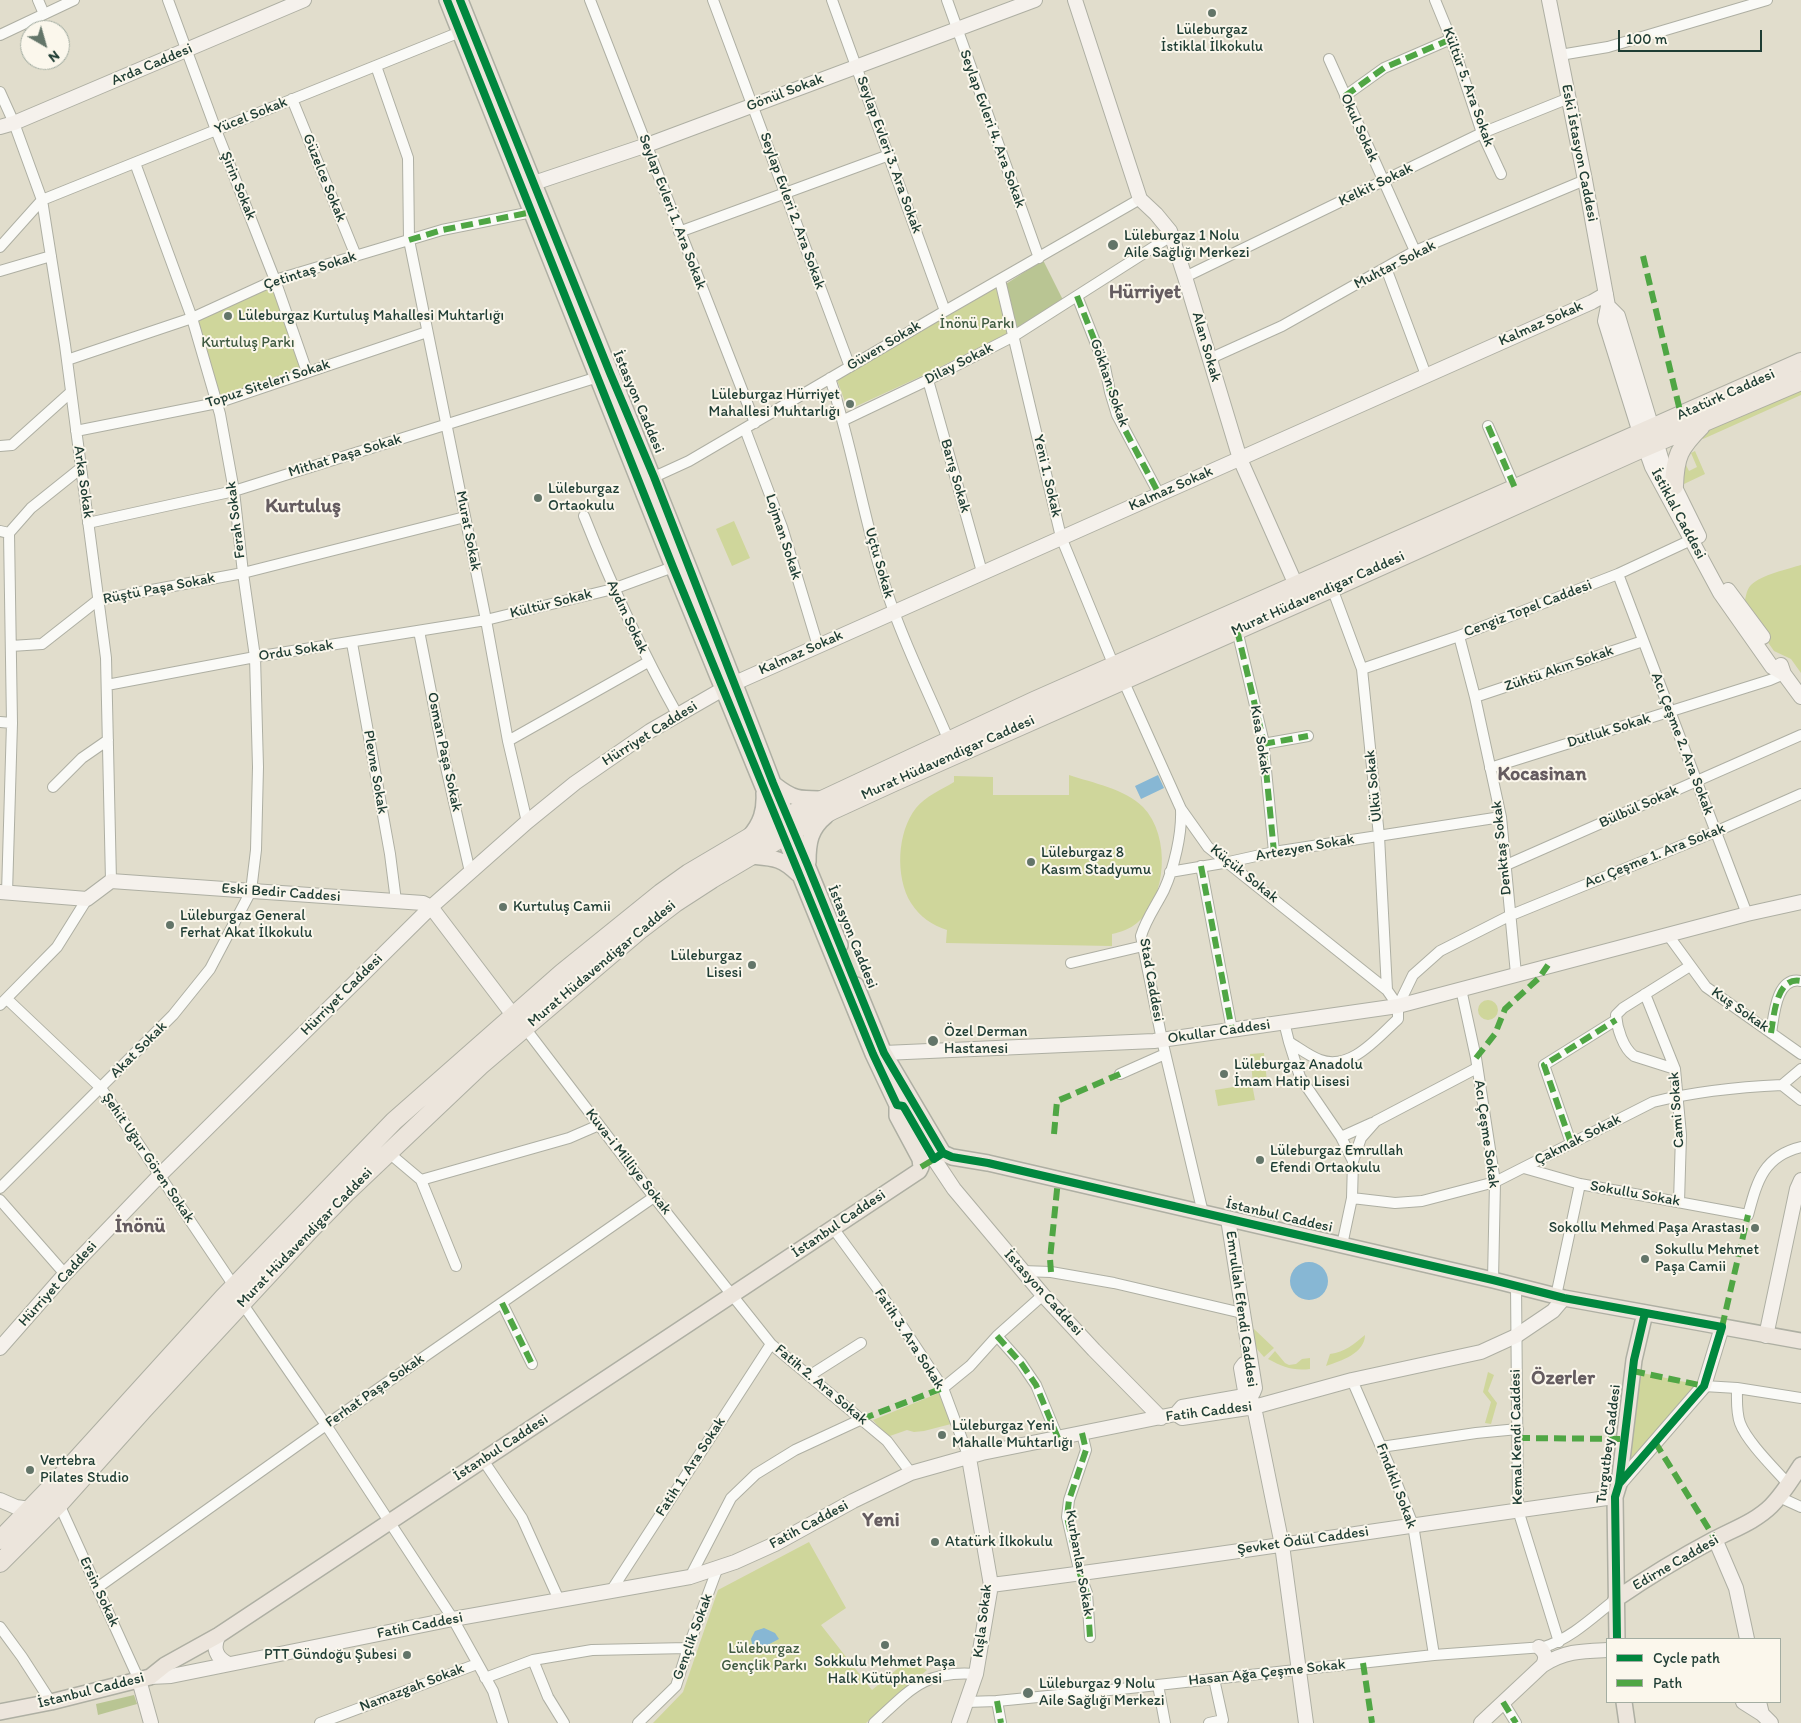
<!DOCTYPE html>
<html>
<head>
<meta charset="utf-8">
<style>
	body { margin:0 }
	#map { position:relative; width:1801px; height:1723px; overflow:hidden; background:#e1ddcc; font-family:Itim,sans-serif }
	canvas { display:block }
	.legend { position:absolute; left:1606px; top:1638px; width:175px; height:65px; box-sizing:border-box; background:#fbf7ec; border:1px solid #a3ada2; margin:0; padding:6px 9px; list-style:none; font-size:15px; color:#1f3d34 }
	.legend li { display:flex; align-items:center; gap:10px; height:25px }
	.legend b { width:25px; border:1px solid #a3ada2 }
	.north { position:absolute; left:20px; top:20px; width:50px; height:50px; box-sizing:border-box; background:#fbf7ec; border:1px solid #a3ada2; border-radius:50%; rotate:142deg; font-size:14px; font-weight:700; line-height:20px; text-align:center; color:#1f3d34 }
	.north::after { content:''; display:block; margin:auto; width:18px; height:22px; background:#637569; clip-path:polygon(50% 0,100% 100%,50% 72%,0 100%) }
	.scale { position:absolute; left:1618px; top:30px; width:144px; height:22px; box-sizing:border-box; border:2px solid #1f3d34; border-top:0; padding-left:6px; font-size:15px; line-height:18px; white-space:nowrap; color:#1f3d34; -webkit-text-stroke:4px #fbf7ec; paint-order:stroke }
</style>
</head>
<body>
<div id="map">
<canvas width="1801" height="1723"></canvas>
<ul class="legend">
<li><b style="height:6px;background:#00873e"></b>Cycle path</li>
<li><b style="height:6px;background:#4fa644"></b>Path</li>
</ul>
<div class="north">N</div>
<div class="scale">100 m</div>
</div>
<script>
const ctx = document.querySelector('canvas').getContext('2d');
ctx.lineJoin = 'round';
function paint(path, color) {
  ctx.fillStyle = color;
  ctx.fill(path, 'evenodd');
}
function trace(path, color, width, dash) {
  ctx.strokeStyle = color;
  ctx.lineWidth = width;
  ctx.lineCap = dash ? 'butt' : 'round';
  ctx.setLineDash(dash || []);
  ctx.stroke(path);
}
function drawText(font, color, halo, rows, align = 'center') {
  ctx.font = font + ' Itim,sans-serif';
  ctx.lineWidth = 4;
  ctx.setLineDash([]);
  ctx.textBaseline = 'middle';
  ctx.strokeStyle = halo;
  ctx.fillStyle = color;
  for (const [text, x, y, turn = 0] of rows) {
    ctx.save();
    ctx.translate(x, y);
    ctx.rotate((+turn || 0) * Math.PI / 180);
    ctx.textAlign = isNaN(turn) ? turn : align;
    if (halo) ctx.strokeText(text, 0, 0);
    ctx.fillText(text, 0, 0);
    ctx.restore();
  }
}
paint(new Path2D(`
	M273,285l30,84 -83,29 -23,-79z
	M996,288l12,45 -82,41 -78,36 -11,-30z
	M1801,389v6l-98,44 -3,-5z
	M1695,451l10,23 -21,10 -7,-16 9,-3 3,6 8,-4 -6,-14z
	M734,521l16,37 -18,8 -16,-37z
	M1801,565v108l-10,-14 -17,-8 -30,-43c1,-8 2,-18 7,-23 10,-10 37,-16 50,-20z
	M1069,775c24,8 56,14 74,32 28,29 24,91 -6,116 -7,6 -16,9 -25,11v12l-166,-3 1,-13c-15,-5 -27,-13 -36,-27 -16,-26 -14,-71 5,-95 10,-12 25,-18 38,-26v-6l39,1v18h76z
	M1478 1010a10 10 0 1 1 20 0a10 10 0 1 1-20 0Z
	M1264,1053l3,29 -14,1 -3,-29z
	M1252,1084l3,16 -37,6 -3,-16z
	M1254,1329l20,19 -10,9 -15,-17z
	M1365,1335c0,18 -24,26 -39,31l4,-12c15,-2 24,-10 35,-19z
	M1275,1351l10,12 4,2 7,-1 6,-5 8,-1v11c-17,2 -27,-2 -42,-10z
	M1633,1371l71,15 -85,98z
	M1488,1372l6,3 -6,16 9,12 -6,21 -6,-1 6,-21 -8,-10z
	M939,1393l12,31 -27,7 -10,1 -7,-2 -20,7 -14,-17z
	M809,1542l37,66 -25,17 51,65 36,-30 19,10 -61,53h-213l30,-31 35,-102z`), '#cfd69b');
paint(new Path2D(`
	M1043,260l20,40 -46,29 -11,-45z
	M134,1695l3,9 -39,11 -2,-11z`), '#b9c593');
paint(new Path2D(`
	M1158,775l6,13 -23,11 -6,-13z
	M1290 1281a19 19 0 1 1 38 0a19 19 0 1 1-38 0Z
	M764,1628l11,5 4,6 -25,13 -3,-13 4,-8z`), '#87b7d4');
const street = new Path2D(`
	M38,0l6,14
	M168,0l48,130 59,150 32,92
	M590,0c56,141 109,282 165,423
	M713,0l137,367
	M832,0l113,311
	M947,0l92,258
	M1435,0l16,39 31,94 19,41
	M0,35l74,-35
	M1560,55l48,-8 159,-47
	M1329,59l86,192
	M376,66l32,92 1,82 77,380 22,121 19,81
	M0,92l14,31 28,77 23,145 41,313 5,223
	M1345,96l39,-28 67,-29
	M292,99l64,157
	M679,232l210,-77
	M0,247l42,-47 418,-168
	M1386,268l40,107
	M0,271l51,-15
	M1185,277l297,-144 87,-35
	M1000,280l61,257 53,129
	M1077,296l28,71 5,25 7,23 42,79
	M1209,359l73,-33 133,-75 170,-71
	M67,360l125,-42 83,-38 167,-50 90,-18
	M830,378c25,77 36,158 64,234 16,44 37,86 55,129
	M928,380l54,192
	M844,420l84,-40 86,-44 157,-100
	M1488,426l27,62
	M745,429l37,98 36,119
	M76,431l141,-28 210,-71
	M0,446l12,-1 59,-53
	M654,477l35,-16 256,-150 195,-112
	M584,516c27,68 57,134 93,198
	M88,523l146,-32 364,-114
	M0,531l9,2 22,-25 50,-40
	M1618,574l129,340
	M1332,588l30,81 17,167 8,154
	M1237,630l26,109 11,113
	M419,631l26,132 25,109
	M1459,636l16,61 26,120 15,157
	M352,643l38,211 6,47
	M11,646l31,-2 56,-44 145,-27 222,-56
	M1362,669l97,-33 159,-62 73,-34
	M1123,680l58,129 27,38 179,143 11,16
	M107,685l148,-28 231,-37 127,-31 60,-22
	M1475,697l168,-56
	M0,722l12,1
	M508,741l140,-79
	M1263,744l45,-8
	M1490,768l280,-88 14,-6
	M53,787l29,-29 26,-18
	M1181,810c1,24 -7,58 -17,80 -8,16 -18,29 -23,46l21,104 41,173
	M1201,866l31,164
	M1504,866l297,-131
	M1170,872l59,-10 45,-10 227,-35
	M7,893l5,-170 -3,-190
	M1668,935l38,52 95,67
	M1071,963l72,-17
	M1461,989l15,69 19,124 -2,98
	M1645,994l30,75 6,66 -2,67
	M7,999l94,89 133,198
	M0,1005l57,-58 30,-48
	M1284,1022l5,20c10,6 20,14 31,18 31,11 57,-22 78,-41v-13l15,-31 27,-24 69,-35 206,-84 86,-38
	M525,1028l129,169 117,147 116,97 24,32
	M1771,1033c3,-17 5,-57 30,-52
	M1289,1042l11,35 41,60 12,24
	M1675,1069l-41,-13c-11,-8 -17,-28 -18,-41l7,-7 67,-42
	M1120,1074l45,-20
	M1782,1085l19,-16
	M1341,1137l31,-14
	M1571,1143l-27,-78 72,-45
	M389,1153l32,27
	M1524,1168l56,16 168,31c9,-33 15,-59 53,-68
	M421,1180l148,-42 30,-13
	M421,1180l35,86
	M0,1188l173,-173 37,-46 41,-78 5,-41 2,-83 -3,-110 -12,-84 -9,-82 -14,-77 -28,-96 -57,-155
	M1352,1198l43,5 27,-2 73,-19 158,-80c44,-11 84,-15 129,-17l19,15
	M0,1200l65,74
	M833,1228l44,60 66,100 26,70
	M1342,1245l10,-47 1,-37 8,-23 15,-17 101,-53
	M1022,1271l29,1 63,11 128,30
	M1516,1285l2,225 41,132
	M1556,1296l24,-112
	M242,1303l84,122 127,194 40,72 10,32
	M502,1303l30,61
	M997,1336l24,27 15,22 22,53
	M809,1376l52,-33
	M1352,1380l43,99 18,46 21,130
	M1704,1386l33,2 64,10
	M943,1388l27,-22 27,-30 46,-41
	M1737,1388c0,12 -1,24 3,35 7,19 35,46 49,62
	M1082,1433l4,17 -17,50 -2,17 13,57 7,19 3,44
	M1381,1447l95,-14 42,-4
	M483,1460l39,58 37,82
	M1779,1497l22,10
	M59,1504l80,176
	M690,1577l41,-79 25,-24 39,-24 67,-31
	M97,1588l229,-163 328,-228
	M611,1591l160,-247
	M0,1627l22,30 29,45
	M533,1660l15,37 16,26
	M485,1678l48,-18 59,-10 96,-2
	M1158,1685l7,38
	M997,1701l4,22
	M966,1702l31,-1 133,-13 304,-33 110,-8c28,-9 49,-30 72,-48
	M1503,1702l13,21
	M320,1723l157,-59
	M638,1723l38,-37 12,-38 30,-81
	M874,1723c36,-33 50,-53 102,-49
	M1209,1723l14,-3 -9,-41`);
const secondary = new Path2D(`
	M1075,0l65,199 16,15 14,17 15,46 55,182 56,126
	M1549,0l36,180 23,126 -3,15 35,112 12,34 68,126 52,74 12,7
	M0,127l14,-4 290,-123
	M534,183l113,-38 388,-145
	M1608,306l10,10 44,145 37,75
	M1728,590l35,47
	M1781,665l3,9 17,23
	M735,683l857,-381 14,-8
	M0,892l87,7 24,-18 312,22 8,4 82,108
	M884,1053l270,-12 244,-35 349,-92 54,-12
	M897,1105l6,1 2,3 29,50 20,30 89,106 51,55 67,68
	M1228,1219l27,169 -2,5 -3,2
	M1766,1336l31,-147 4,-9
	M0,1348l65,-74 95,-99 271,-268 96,-85 48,-39 75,-52 73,-42
	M1250,1363l-6,1 -3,4 4,23 5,4
	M1250,1395l4,12 28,138 24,178
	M1176,1414l6,-7 68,-12
	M1619,1484l85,-98 18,-59
	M0,1500l16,7 14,2
	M1715,1539l21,49 11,51
	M991,1585c208,-26 415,-60 624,-88
	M219,1635c-7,13 -3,23 10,29
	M1539,1647c6,5 8,10 4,18
	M150,1677l21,-1 282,-57 237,-42 45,-15 40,-18 78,-43 58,-28 71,-20 194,-39 6,4 72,-11 98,-27 129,-28 35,-16 37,-25 11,-13
	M139,1680l12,43
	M1743,1702l19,12
	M1759,1702l3,12 9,9
	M959,1723l17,-49 15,-89 -22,-127
	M1481,1723l62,-58c22,-14 39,-14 64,-15`);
const primary = new Path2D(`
	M447,0l226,567 104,254
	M460,0c104,261 213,520 313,783l14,33
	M775,785c19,15 25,14 49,14
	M793,831l47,114
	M750,836c11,-13 15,-25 14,-43
	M750,856c22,2 31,1 48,18
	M808,862c0,-19 2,-33 18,-46
	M856,985l28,68 59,100 9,4 36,6 505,117 71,18 237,43
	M1616,1599c32,-22 65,-42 99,-60 19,-10 41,-18 56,-33 12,-12 21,-27 30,-41
	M1617,1639l-2,-142 4,-13 15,-124 11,-47
	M1624,1702l3,21
	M0,1712l51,-10 99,-25 15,-12 54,-30 700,-464 2,-4 -1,-8 -23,-43v-11l-24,-51 -89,-218`);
const highway = new Path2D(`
	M1674,486c1,-30 5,-38 27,-60
	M0,1540l57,-59 166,-183 171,-177 168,-148 99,-80 28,-20 88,-52 257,-120 767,-339
	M0,1563l59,-59 85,-95 166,-179 36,-37 134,-127 161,-137 34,-26 37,-24 81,-48 40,-21 61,-28 438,-194 302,-136 167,-71`);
trace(street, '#aeafa3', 12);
trace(secondary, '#aeafa3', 16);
trace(primary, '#aeafa3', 18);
trace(highway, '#aeafa3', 20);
trace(street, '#fafaf7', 10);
trace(secondary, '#f5f1ec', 14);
trace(primary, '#ece5dc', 15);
trace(highway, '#ece5dc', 18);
trace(new Path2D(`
	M1345,96l39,-28 67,-29
	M409,240l33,-10 90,-18
	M1643,256l38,159
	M1077,296l28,71 5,25 7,23 42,79
	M1488,426l27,62
	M1237,630l26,109 11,113
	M1263,744l45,-8
	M1201,866l31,164
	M1771,1033c3,-17 5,-57 30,-52
	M1476,1058l19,-24 10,-25 34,-31 9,-13
	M1054,1134l3,-33 63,-27
	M1571,1143l-27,-78 72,-45
	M921,1167l17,-10
	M1051,1272l-1,-13 8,-79
	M502,1303l30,61
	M1722,1327l26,-112
	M997,1336l24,27 15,22 22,53
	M1633,1371l71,15
	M862,1419l81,-31
	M1082,1433l4,17 -17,50 -2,17 13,57 7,19 3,44
	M1518,1438l107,1
	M1655,1442l60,97
	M1363,1663l9,60
	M997,1701l4,22
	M1503,1702l13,21`), '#4fa644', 6, [12, 6]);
trace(new Path2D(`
	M447,0l226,567 200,487 24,51 6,1 2,3 29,50 9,-6
	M460,0l150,373 44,104 119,306 35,83 76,187 59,100 9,4 36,6 505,117 71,18 158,29 -18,59 -85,98
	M1617,1639l-2,-142 4,-13 15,-124 11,-47`), '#00873e', 8);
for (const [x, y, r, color] of [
	[1212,13,5,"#637569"],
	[1113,245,6,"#637569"],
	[228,316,5,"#637569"],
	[850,404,5,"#637569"],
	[538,498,5,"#637569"],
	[1031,862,5,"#637569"],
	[503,907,5,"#637569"],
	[170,925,5,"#637569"],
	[752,965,5,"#637569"],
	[933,1041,6,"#637569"],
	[1224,1074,5,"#637569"],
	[1260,1160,5,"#637569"],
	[1755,1228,5,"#637569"],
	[1645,1259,5,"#637569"],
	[942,1435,5,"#637569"],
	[30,1470,5,"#637569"],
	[935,1542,5,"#637569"],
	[885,1645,5,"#637569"],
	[407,1655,5,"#637569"],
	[1028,1693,6,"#637569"]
]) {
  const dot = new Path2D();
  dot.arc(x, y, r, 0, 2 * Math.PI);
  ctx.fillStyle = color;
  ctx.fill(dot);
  trace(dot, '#fbf7ec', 2);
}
drawText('15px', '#1f3d34', '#fbf7ec', [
	["Lüleburgaz",1212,30,"center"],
	["İstiklal İlkokulu",1212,47,"center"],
	["Lüleburgaz 1 Nolu",1124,236],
	["Aile Sağlığı Merkezi",1124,253],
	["Lüleburgaz Kurtuluş Mahallesi Muhtarlığı",238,316],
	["Lüleburgaz Hürriyet",840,395,"right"],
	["Mahallesi Muhtarlığı",840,412,"right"],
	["Lüleburgaz",548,489],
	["Ortaokulu",548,506],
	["Lüleburgaz 8",1041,853],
	["Kasım Stadyumu",1041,870],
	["Kurtuluş Camii",513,907],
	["Lüleburgaz General",180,916],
	["Ferhat Akat İlkokulu",180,933],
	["Lüleburgaz",742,956,"right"],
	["Lisesi",742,973,"right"],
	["Özel Derman",944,1032],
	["Hastanesi",944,1049],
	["Lüleburgaz Anadolu",1234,1065],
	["İmam Hatip Lisesi",1234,1082],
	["Lüleburgaz Emrullah",1270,1151],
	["Efendi Ortaokulu",1270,1168],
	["Sokollu Mehmed Paşa Arastası",1745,1228,"right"],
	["Sokullu Mehmet",1655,1250],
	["Paşa Camii",1655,1267],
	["Lüleburgaz Yeni",952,1426],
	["Mahalle Muhtarlığı",952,1443],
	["Vertebra",40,1461],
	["Pilates Studio",40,1478],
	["Atatürk İlkokulu",945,1542],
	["PTT Gündoğu Şubesi",397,1655,"right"],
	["Sokkulu Mehmet Paşa",885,1662,"center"],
	["Halk Kütüphanesi",885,1679,"center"],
	["Lüleburgaz 9 Nolu",1039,1684],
	["Aile Sağlığı Merkezi",1039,1701]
], 'left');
drawText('15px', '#1f3d34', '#fbf7ec', [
	["Arda Caddesi",152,65,-23],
	["Kültür 5. Ara Sokak",1468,87,70],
	["Gönül Sokak",785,93,-21],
	["Yücel Sokak",251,116,-22],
	["Okul Sokak",1359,128,66],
	["Seylap Evleri 4. Ara Sokak",992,129,70],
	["Eski İstasyon Caddesi",1579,153,79],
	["Seylap Evleri 3. Ara Sokak",889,155,70],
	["Güzelce Sokak",324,178,68],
	["Kelkit Sokak",1376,185,-26],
	["Şirin Sokak",238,186,68],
	["Seylap Evleri 2. Ara Sokak",792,211,70],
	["Seylap Evleri 1. Ara Sokak",672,212,69],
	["Muhtar Sokak",1395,265,-27],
	["Çetintaş Sokak",310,271,-18],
	["Kalmaz Sokak",1541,324,-24],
	["Güven Sokak",884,346,-31],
	["Alan Sokak",1206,347,74],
	["Dilay Sokak",959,364,-27],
	["Gökhan Sokak",1109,383,71],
	["Topuz Siteleri Sokak",268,384,-18],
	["Atatürk Caddesi",1726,395,-24],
	["İstasyon Caddesi",638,402,67],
	["Mithat Paşa Sokak",345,456,-17],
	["Barış Sokak",955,476,74],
	["Yeni 1. Sokak",1047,476,77],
	["Arka Sokak",83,482,82],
	["Kalmaz Sokak",1171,489,-24],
	["İstiklal Caddesi",1678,514,62],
	["Ferah Sokak",236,520,-97],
	["Murat Sokak",468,531,79],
	["Lojman Sokak",783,537,72],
	["Uçtu Sokak",879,563,74],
	["Rüştü Paşa Sokak",159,589,-11],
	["Murat Hüdavendigar Caddesi",1318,594,-24],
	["Kültür Sokak",551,604,-14],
	["Cengiz Topel Caddesi",1528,609,-21],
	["Aydın Sokak",627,617,65],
	["Ordu Sokak",296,651,-9],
	["Kalmaz Sokak",801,653,-24],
	["Zühtü Akın Sokak",1559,669,-19],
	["Dutluk Sokak",1609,731,-17],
	["Hürriyet Caddesi",650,734,-32],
	["Kısa Sokak",1260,740,81],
	["Acı Çeşme 2. Ara Sokak",1682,744,69],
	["Osman Paşa Sokak",444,752,78],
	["Murat Hüdavendigar Caddesi",948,758,-24],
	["Plevne Sokak",375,772,80],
	["Ülkü Sokak",1374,786,-96],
	["Bülbül Sokak",1639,807,-24],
	["Artezyen Sokak",1305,848,-10],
	["Denktaş Sokak",1502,848,-96],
	["Acı Çeşme 1. Ara Sokak",1655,856,-22],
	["Küçük Sokak",1244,874,39],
	["Eski Bedir Caddesi",281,893,4],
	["İstasyon Caddesi",852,937,68],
	["Murat Hüdavendigar Caddesi",602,964,-40],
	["Stad Caddesi",1151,980,80],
	["Hürriyet Caddesi",342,995,-45],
	["Kuş Sokak",1740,1010,35],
	["Okullar Caddesi",1219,1032,-8],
	["Akat Sokak",139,1050,-45],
	["Cami Sokak",1677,1110,-94],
	["Acı Çeşme Sokak",1486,1134,82],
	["Çakmak Sokak",1578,1140,-27],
	["Şehit Uğur Gören Sokak",148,1158,56],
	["Kuva-i Milliye Sokak",628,1162,52],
	["Sokullu Sokak",1635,1194,10],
	["İstanbul Caddesi",1279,1216,13],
	["İstanbul Caddesi",839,1224,-34],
	["Murat Hüdavendigar Caddesi",305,1238,-46],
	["Hürriyet Caddesi",58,1284,-48],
	["İstasyon Caddesi",1043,1293,48],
	["Emrullah Efendi Caddesi",1241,1309,82],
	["Fatih 3. Ara Sokak",909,1339,57],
	["Fatih 2. Ara Sokak",821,1385,40],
	["Ferhat Paşa Sokak",375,1391,-35],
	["Fatih Caddesi",1209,1412,-7],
	["Kemal Kendi Caddesi",1517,1437,-91],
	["Turgutbey Caddesi",1609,1444,-83],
	["İstanbul Caddesi",501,1448,-33],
	["Fatih 1. Ara Sokak",691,1467,-57],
	["Fındıklı Sokak",1396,1486,69],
	["Fatih Caddesi",809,1525,-28],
	["Şevket Ödül Caddesi",1303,1541,-8],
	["Kurbanlar Sokak",1079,1563,80],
	["Edirne Caddesi",1676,1563,-30],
	["Ersin Sokak",99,1592,65],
	["Kışla Sokak",983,1621,-83],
	["Fatih Caddesi",420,1626,-11],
	["Gençlik Sokak",693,1637,-70],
	["Hasan Ağa Çeşme Sokak",1267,1673,-6],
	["Namazgah Sokak",412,1688,-21],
	["İstanbul Caddesi",91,1691,-14]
]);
drawText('15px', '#3f5a41', '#fbf7ec', [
	["İnönü Parkı",977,324],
	["Kurtuluş Parkı",248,343],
	["Lüleburgaz",764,1649],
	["Gençlik Parkı",764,1666]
]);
drawText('bold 20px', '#655c60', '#fbf7ec', [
	["Hürriyet",1145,293],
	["Kurtuluş",303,507],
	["Kocasinan",1542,775],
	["İnönü",140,1227],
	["Özerler",1563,1379],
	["Yeni",881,1521]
]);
</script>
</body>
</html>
